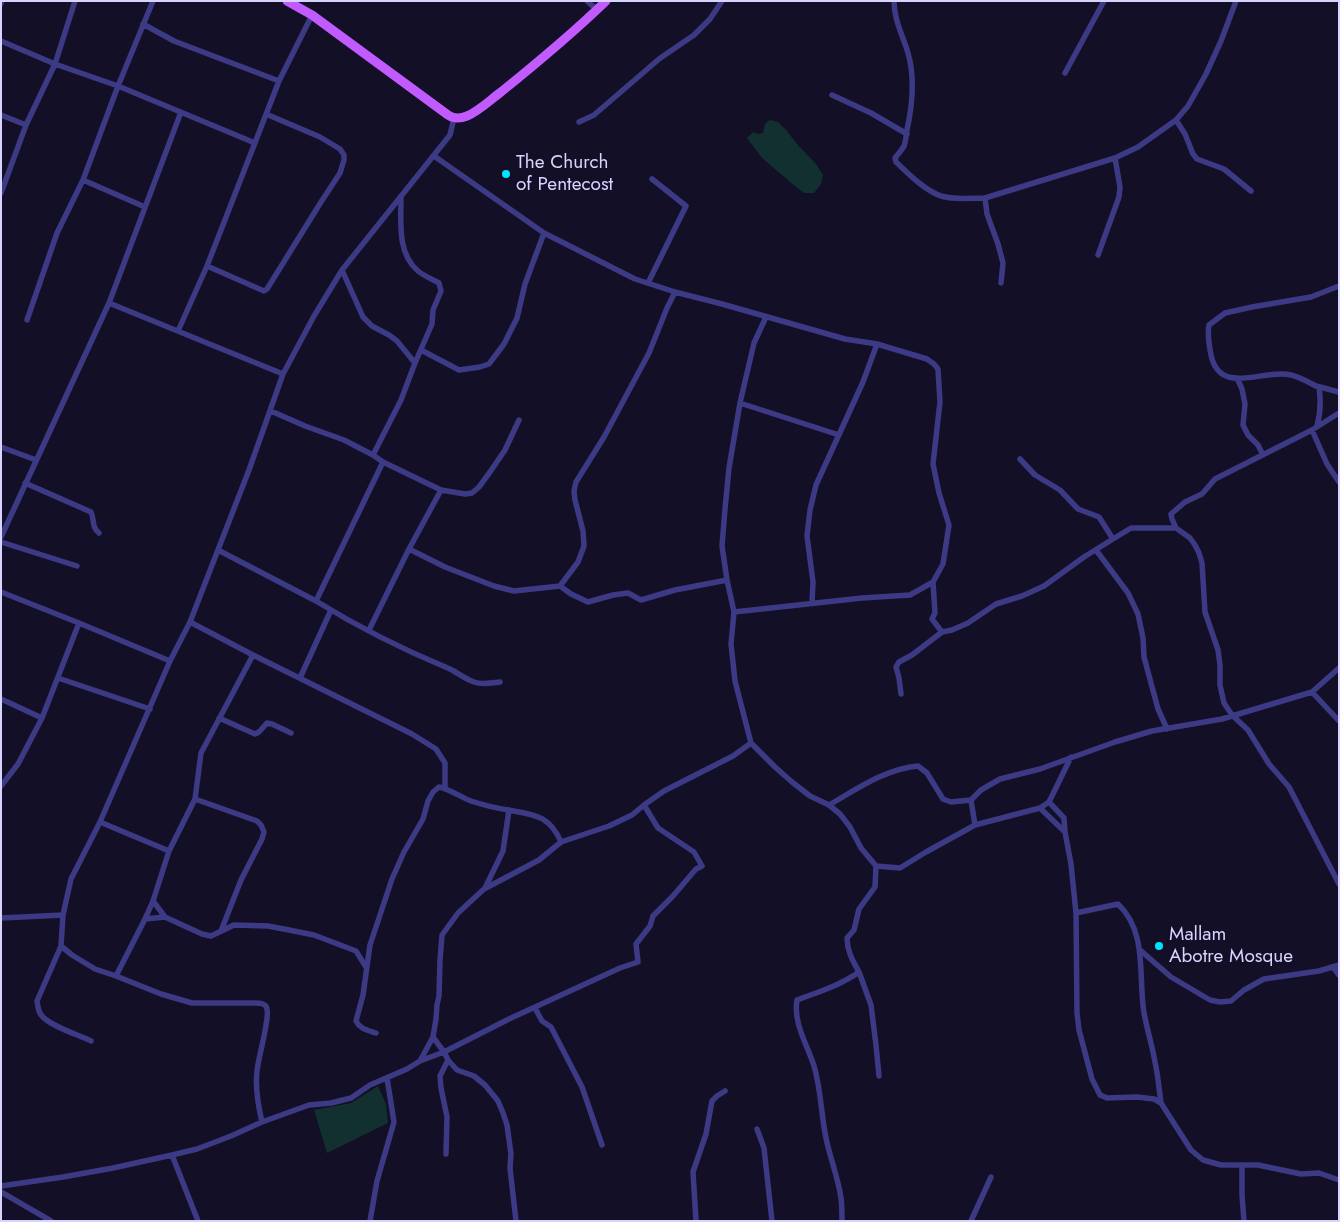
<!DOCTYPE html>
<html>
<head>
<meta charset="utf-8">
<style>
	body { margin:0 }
	#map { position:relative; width:1340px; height:1222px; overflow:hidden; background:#130f26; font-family:Jost,sans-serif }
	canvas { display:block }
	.frame { position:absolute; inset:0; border:2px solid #d9d4ff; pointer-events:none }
</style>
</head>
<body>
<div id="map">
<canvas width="1340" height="1222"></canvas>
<div class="frame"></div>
</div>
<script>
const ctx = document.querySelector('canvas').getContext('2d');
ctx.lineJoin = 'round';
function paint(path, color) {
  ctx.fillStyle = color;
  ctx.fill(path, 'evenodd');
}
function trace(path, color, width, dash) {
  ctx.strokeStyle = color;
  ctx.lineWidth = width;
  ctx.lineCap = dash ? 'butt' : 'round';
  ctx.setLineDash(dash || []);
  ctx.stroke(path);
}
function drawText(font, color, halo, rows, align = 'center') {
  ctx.font = font + ' Jost,sans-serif';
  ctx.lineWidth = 5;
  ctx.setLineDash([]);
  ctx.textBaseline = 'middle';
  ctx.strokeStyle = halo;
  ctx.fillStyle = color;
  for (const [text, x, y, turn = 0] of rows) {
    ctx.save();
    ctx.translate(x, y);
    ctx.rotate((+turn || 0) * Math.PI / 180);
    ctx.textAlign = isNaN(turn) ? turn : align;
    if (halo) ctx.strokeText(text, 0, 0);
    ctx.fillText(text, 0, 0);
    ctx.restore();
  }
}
paint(new Path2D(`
	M770,120l8,2 8,8 11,14 19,20 7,11 -2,9 -7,9h-10l-14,-11 -28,-24 -15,-20 6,-6 5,2 5,-1 2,-9z
	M378,1086l8,18 2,19 -61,30 -13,-43 37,-7z`), '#12302f');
trace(new Path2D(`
	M587,1l10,9
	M894,1c0,19 9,35 14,52 7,24 4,54 -1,77 -1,5 -1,11 -3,16 -2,4 -6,8 -9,12l1,4c13,12 28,28 45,34 13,4 30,2 44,2
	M1,4l1,-3
	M143,24l31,17 105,40
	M1,41l54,23 63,22 137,57
	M1065,73l39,-72
	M832,95l39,18 36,21
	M1,115l25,10
	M1176,120l9,14 8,20 4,5 27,10 27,22
	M579,122l15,-7 65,-56 35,-24 16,-16 12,-18
	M434,156l110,77 91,46 40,13 47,12 123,35 32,5 50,15 7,5 4,5 2,33 -7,62 6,29 10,32 -6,39 -10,18 -23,13 -48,3 -128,14
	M83,180l62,27
	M1,193l25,-68 29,-61 20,-63
	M1098,255l21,-58 1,-10 -5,-29
	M207,266l57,25 3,-2 54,-87 19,-29 4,-13v-5l-4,-6 -20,-12 -54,-23
	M342,270l21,47 9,9 17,9 8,6 18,22
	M648,283l38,-77 -34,-27
	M1001,283l2,-20 -5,-19 -11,-30 -2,-16 130,-40 23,-11 38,-27 12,-14 18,-32 15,-33 15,-40
	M1339,286l-28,11 -59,10 -27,6 -16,12c-2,10 0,20 2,30 9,42 53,13 80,20 9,2 17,7 25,11 8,2 15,4 23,6
	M109,303l174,71
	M766,317l-12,26 -14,60 -11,65 -4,41 -3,37 5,34 7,32 -3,32 4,37 16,62 24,24 17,15 18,14 19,9 11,9 10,13 11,21 15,18 -1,21 -16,22 -5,21 -7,8c0,13 6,23 12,34 -18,13 -41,20 -62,28 -4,23 10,44 17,66 7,23 7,48 12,72 4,20 12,39 15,60 1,7 1,15 1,23
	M27,320l30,-87 26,-53 35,-94 35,-85
	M178,331l29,-65 72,-185 33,-66
	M421,350l38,20 21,-3 9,-3 15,-20 13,-26 8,-34 19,-51
	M1237,378l5,11 3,15 -2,21 5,10 10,10 5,10
	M740,403l99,32
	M271,411l34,15 39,14 29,15 10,7 58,28 24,4 7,-1 7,-6 11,-15 15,-22 14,-30
	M1317,426c4,-14 4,-25 2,-39
	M1312,430l15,34 12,18
	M1,447l35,13
	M373,455l28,-55 14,-37 17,-39 1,-14 8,-19 -2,-8c-7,-4 -15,-7 -21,-12 -21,-18 -17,-49 -17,-74
	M25,483l66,29c4,9 0,14 8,21
	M1176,528l-4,-9 -1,-5 14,-12 17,-8 13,-15 97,-49 27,-17
	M1,537l108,-234 72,-191
	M1113,539l18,-11h45l14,10 5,7 4,8 3,10 3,49 13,38 2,15v20l4,18 8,12 16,15 21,34 20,23 50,97
	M1,542l76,24
	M409,549l36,18 49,19 20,5 46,-5 18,-24 6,-16 -1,-15 -8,-31 -1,-9 2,-9 28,-45 45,-84 18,-45 8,-16
	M218,550l98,51c42,26 88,49 134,68 8,4 15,10 24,13 8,3 17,1 26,0
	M1096,550l32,43 10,21 5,24 1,19 14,52 9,20
	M933,582l2,31 -3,6 10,13 10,-2 16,-7 28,-19 26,-8 22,-10 40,-29 29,-18 -14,-22 -21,-8 -18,-19 -25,-15 -15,-16
	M560,586l11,8 17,8 25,-7 15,-2 13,7 34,-10 52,-10
	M1,592l78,31 91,38
	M316,601l67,-139
	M812,603l1,-21 -6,-46 3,-26 6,-25 47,-103 14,-38
	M190,622l63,33 159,79 24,15 9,14v25
	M369,630l40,-81 32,-59
	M58,678l92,31
	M300,678l31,-68
	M1312,692l27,29
	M901,694l-2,-16 -3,-11 3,-5 13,-7 30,-23
	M1,699l41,19
	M219,718l36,16 4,-2 8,-9 5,1 19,9
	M1071,757l-22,45 15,16 1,14 6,32 5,49 1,100 2,17 13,49 8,16 7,3 30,-1 17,2 7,4 30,47 12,10 18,5h37l43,9 18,-1 20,7
	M1,786l17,-22 24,-46 37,-95
	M195,799l62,22 4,4 3,7 -2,7 -21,41 -20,51
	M971,800l4,25
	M829,805c28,-16 56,-36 89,-39l9,7 16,26 8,3 20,-2 10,-10 19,-11 40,-10 75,-27 37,-11 70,-12 90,-27 27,-24
	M1040,808l25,24
	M100,822l69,29
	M876,866l24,2 26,-16 49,-27 65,-17 9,-6
	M485,888l18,-37 6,-41
	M153,901l12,16 37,17 9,2 23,-11 34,1 21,4 25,5 42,16 10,16
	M1076,913l42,-9c30,28 20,73 26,109 3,16 8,32 11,49 3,13 4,27 6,41
	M1,918l62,-3
	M145,919l20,-2
	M61,946l11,9 23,14 21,7 45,18 31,9h63c5,0 11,0 12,6 1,5 0,11 -1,16 -2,15 -7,30 -9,46 -2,17 1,34 5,51
	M1140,950l31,27 39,23 10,2 11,-1 13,-11 20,-11 55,-8 20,-6
	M1333,967l6,8
	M859,972l12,33 5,40 3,31
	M116,976l29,-57 8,-18 16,-50 26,-52 6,-46 52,-98
	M535,1008l7,13 9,6 31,60 20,58
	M376,1033c-9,-3 -16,-4 -20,-12l7,-26 7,-50 22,-66 12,-27 19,-33 5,-18 5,-9 6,-5c8,1 22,10 32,14 12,4 25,7 37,9 27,5 41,5 53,32l48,-16 23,-11 12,-10 20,-14 69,-35 18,-13
	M433,1037l11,15 4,8 9,10 17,6 11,9 13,16 5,12 4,12 4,29 -1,14 6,53
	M91,1041c-12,-6 -41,-15 -49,-25 -4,-4 -4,-9 -5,-15l24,-55 2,-31 8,-36 29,-57 70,-161 20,-39 59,-152 34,-96 31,-58 28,-46 108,-135 4,-17
	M420,1061l24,-9 65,-33 111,-51 18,-6 -2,-18 14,-18 3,-10 20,-20 23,-27 6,-3 -8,-14 -36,-24 -14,-23
	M757,1129l7,19 8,73
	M446,1154l1,-37 -6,-29 -1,-12 8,-16
	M172,1155l26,66
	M1242,1166v29l2,26
	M1,1186l62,-9 50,-9 59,-13 25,-6 34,-13 31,-14 47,-17 22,-2 20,-5 19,-13 37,-16 13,-8 13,-24 3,-18 1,-14 2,-9 1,-36 2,-25 16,-22 26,-24 55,-29 22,-18
	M1,1192l50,29
	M370,1221l7,-40 17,-59 -7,-44
	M696,1221l-3,-49 13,-38 6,-33 5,-5 8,-5
	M971,1221l20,-44`), '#3d3a85', 5.5);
trace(new Path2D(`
	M287,1l25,14 136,100c6,4 12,4 19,1 12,-5 23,-16 34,-24 36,-29 72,-59 105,-91`), '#c25bff', 9);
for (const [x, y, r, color] of [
	[506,174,5,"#00e5ff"],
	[1159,946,5,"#00e5ff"]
]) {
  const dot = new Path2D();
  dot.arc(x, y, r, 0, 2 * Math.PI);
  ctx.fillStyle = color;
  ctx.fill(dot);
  trace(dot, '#130f26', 2);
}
drawText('19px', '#d9d4ff', '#130f26', [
	["The Church",516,163],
	["of Pentecost",516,185],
	["Mallam",1169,935],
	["Abotre Mosque",1169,957]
], 'left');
</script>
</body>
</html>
